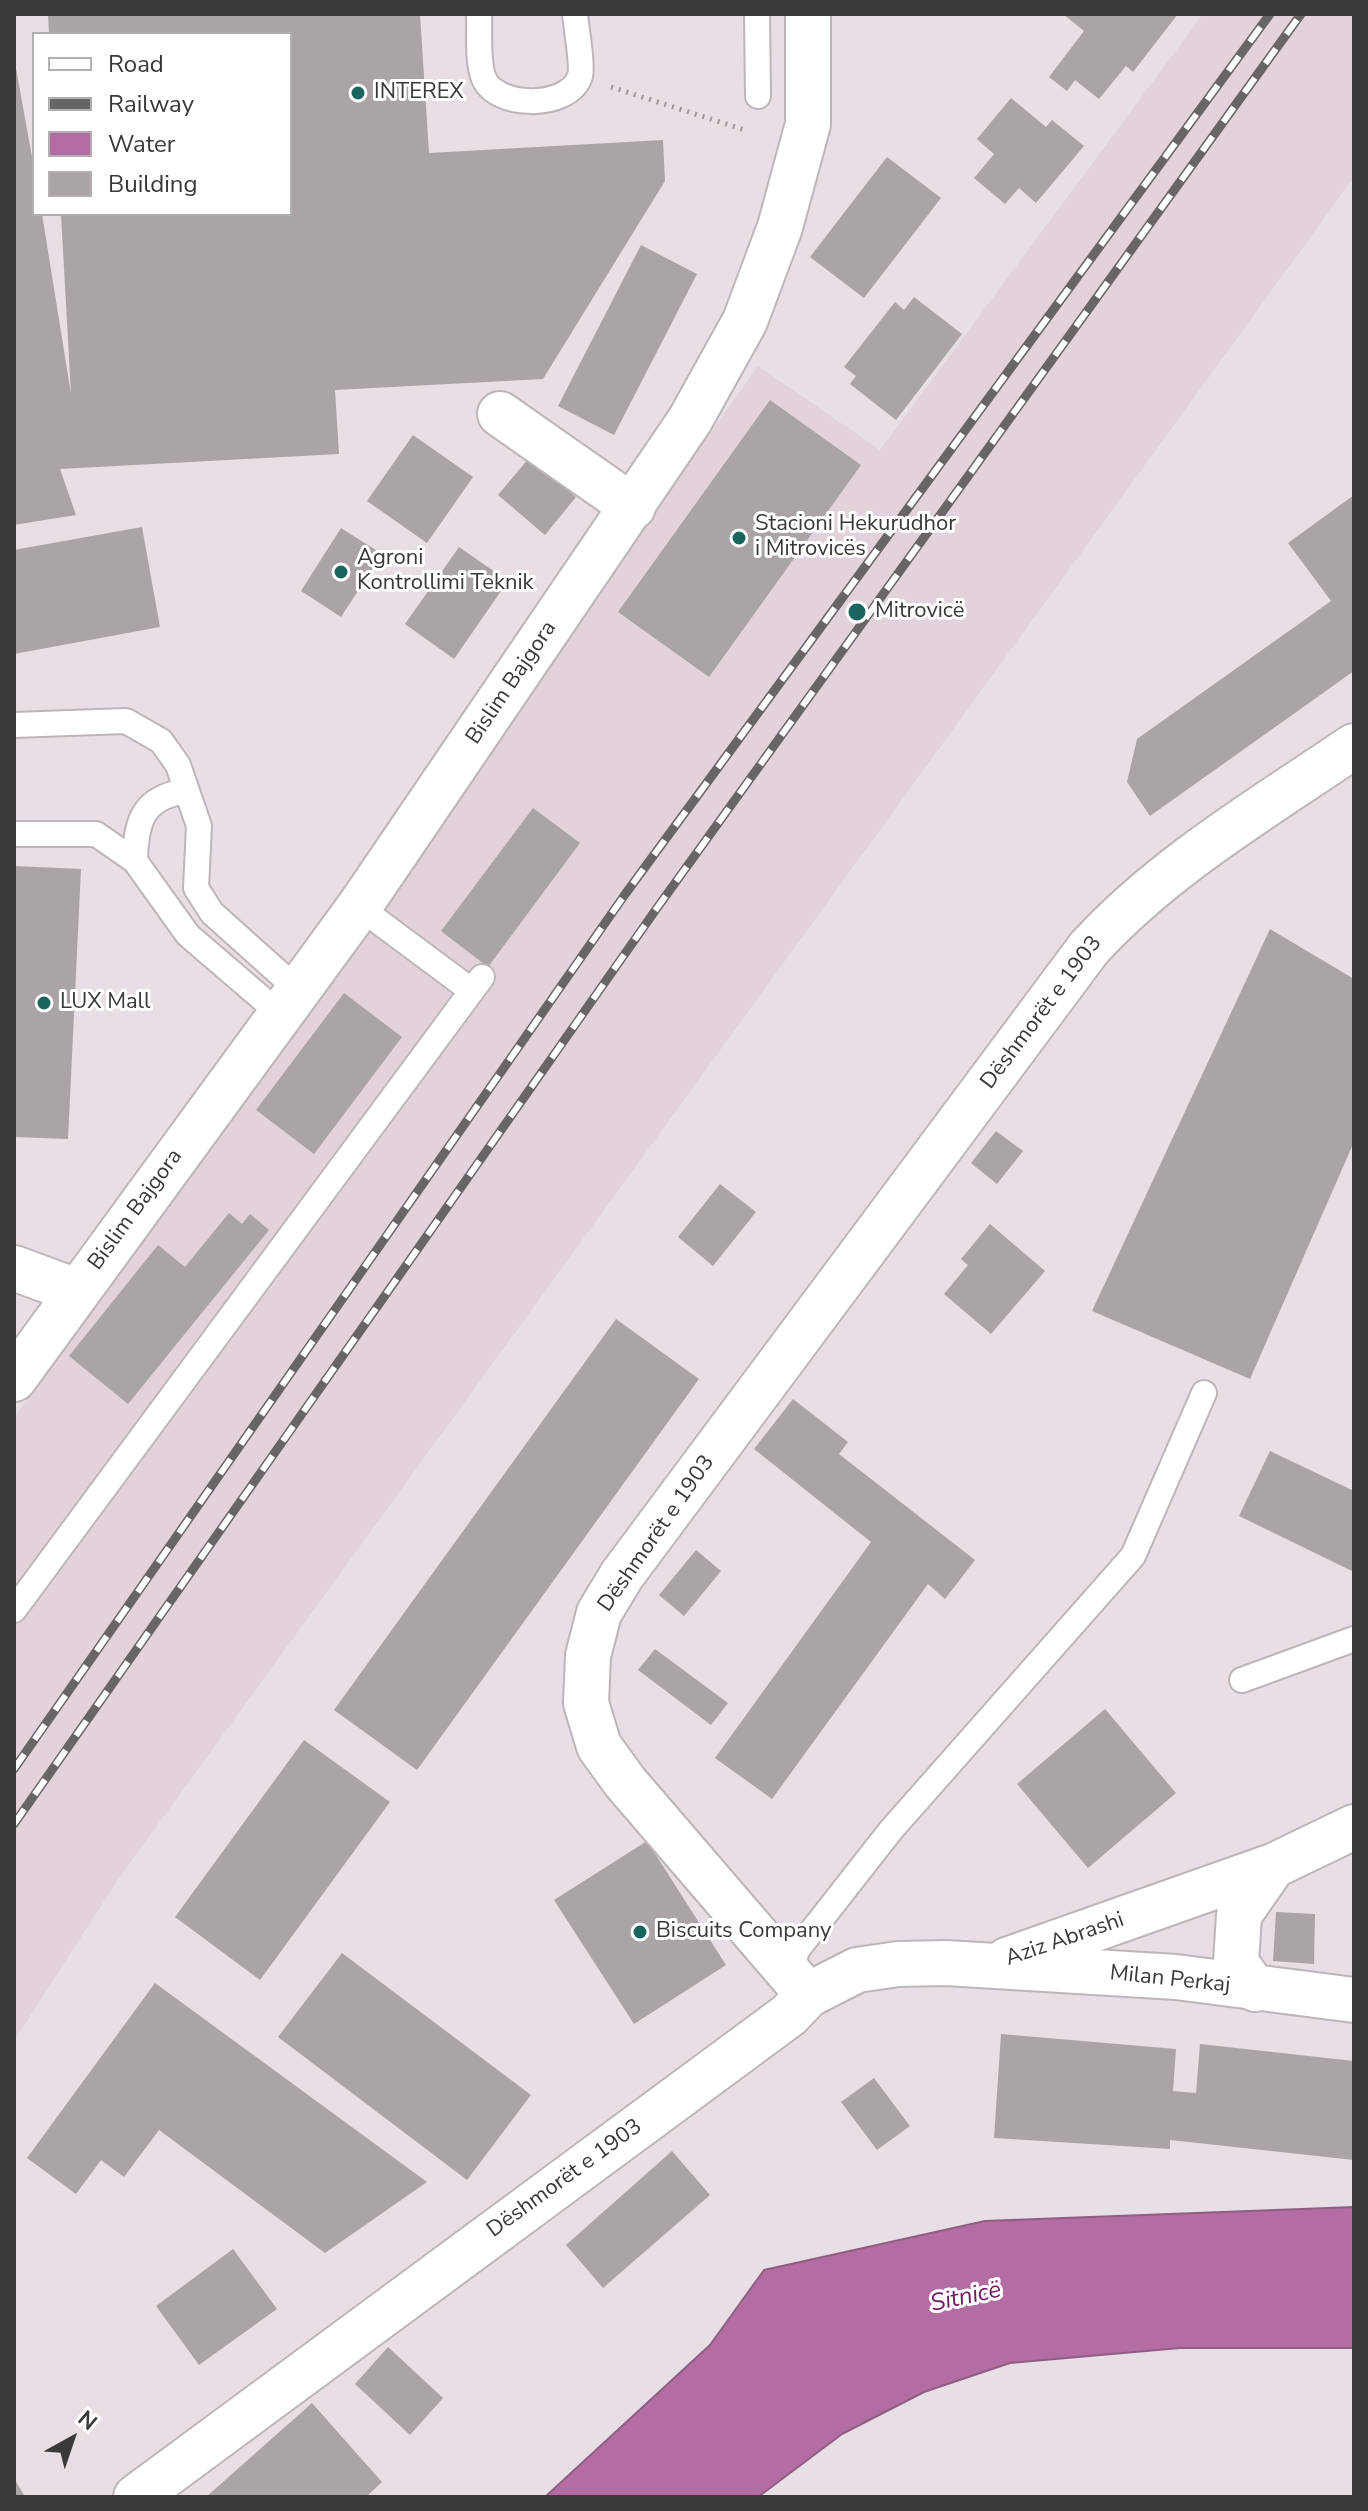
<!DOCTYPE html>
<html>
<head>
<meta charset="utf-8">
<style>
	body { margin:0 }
	#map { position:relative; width:1368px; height:2511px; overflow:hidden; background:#e7dfe5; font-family:"Nunito Sans",sans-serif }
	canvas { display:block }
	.frame { position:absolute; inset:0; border:16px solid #3b383a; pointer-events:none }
	.legend { position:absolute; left:32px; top:32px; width:260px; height:184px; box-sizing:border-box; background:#fff; border:2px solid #b1afb0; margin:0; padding:10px 14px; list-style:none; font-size:24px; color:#3b383a }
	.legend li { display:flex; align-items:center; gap:16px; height:40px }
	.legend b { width:40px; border:2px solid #b1afb0 }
	.north { position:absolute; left:32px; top:2399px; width:80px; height:80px; -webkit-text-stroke:6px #fff; paint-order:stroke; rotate:40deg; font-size:22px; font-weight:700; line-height:32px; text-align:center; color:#3b383a }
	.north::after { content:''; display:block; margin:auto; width:28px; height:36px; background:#3b383a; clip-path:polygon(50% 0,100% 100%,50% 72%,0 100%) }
</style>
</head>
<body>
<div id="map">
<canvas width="1368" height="2511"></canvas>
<div class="frame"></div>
<ul class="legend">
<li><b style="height:10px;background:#fff"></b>Road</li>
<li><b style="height:10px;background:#696468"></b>Railway</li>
<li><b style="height:22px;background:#b46da2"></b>Water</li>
<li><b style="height:22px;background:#aaa3a8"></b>Building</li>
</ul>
<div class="north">N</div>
</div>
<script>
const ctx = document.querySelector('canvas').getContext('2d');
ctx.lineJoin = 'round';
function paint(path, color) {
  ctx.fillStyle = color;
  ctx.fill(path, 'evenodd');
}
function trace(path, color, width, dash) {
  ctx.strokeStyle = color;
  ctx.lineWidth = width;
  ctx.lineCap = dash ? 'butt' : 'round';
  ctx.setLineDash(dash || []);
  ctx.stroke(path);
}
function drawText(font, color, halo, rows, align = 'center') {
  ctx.font = font + ' "Nunito Sans",sans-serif';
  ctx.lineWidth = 6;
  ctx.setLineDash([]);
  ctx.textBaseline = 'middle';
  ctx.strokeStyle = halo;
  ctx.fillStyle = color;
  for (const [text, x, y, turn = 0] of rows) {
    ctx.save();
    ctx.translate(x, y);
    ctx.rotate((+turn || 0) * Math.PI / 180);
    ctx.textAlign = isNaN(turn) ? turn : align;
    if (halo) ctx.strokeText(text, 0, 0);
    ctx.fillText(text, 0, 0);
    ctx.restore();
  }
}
paint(new Path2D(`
	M1203,14h151v163l-1235,1701 -105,163v-623l744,-1052 122,84z`), '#e1d2dc');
const water = new Path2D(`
	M1354,2207v141h-174l-170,15 -86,29 -82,42 -84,63h-213l165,-152 54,-75 221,-49z`);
paint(water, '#b46da2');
trace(water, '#905d83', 2);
paint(new Path2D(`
	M48,14h372l9,139 234,-13 2,41 -122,198 -208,11 4,64 -279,15 16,46 -62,10v-468l20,111v46h8l29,180 -10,-180h229v-180h-241z
	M1063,14h115l-45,58 -7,-6 -27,33 -24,-19 -8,11 -18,-14 35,-46z
	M1011,98l35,29 6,-7 32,26 -48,57 -17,-15 -14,16 -31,-26 20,-24 -17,-15z
	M887,157l54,41 -77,100 -54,-41z
	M641,245l56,29 -83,161 -56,-29z
	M914,297l48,37 -66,86 -46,-36 6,-8 -12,-9 51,-65 9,8z
	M770,400l91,65 -152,212 -91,-65z
	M413,435l60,42 -46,66 -60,-42z
	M529,458l47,39 -31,38 -47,-40z
	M1354,495v176l-204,145 -23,-34 10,-43 194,-138 -43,-58z
	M142,527l18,100 -146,27v-104z
	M341,528l41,26 -41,63 -40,-26z
	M459,547l49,34 -54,78 -49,-35z
	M533,808l47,35 -92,124 -47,-36z
	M14,866l67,3 -13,270 -54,-2z
	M1270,929l84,50v163l-104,237 -158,-68z
	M344,993l58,44 -88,117 -58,-44z
	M996,1131l27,20 -26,33 -26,-21z
	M720,1184l36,28 -43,54 -35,-29z
	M229,1213l13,11 8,-10 19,16 -141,174 -59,-48 89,-111 27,22z
	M990,1224l55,47 -54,63 -47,-40 24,-29 -7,-6z
	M616,1319l83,60 -282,391 -83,-60z
	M793,1399l55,43 -9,12 136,106 -30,39 -17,-15 -156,215 -57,-41 156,-216 -117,-93z
	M1270,1451l84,40v81l-115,-56z
	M696,1550l25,21 -37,45 -25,-21z
	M655,1649l73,54 -17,22 -73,-55z
	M1105,1709l71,84 -88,75 -71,-84z
	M304,1740l86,62 -130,178 -85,-63z
	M647,1841l79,124 -92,59 -80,-124z
	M1276,1912l39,2 -1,50 -41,-3z
	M342,1953l189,142 -64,85 -189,-143z
	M155,1983l272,199 -102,71 -166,-123 -35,47 -23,-17 -25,34 -49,-36z
	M1001,2034l175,15 -3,42 23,2 4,-49 154,17v99l-184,-20v9l-176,-11z
	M874,2078l36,48 -33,24 -36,-48z
	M672,2151l38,44 -107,93 -37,-43z
	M233,2249l44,60 -78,56 -43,-59z
	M388,2347l55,51 -33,37 -55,-51z
	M312,2403l70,79 -16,15h-160z
	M14,2478l11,19h-11z`), '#aaa3a8');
const service = new Path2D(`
	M479,14c1,19 -2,44 4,62 10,33 86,34 97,0 3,-10 -4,-50 -5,-62
	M757,14l1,82
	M14,725l112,-4 35,20 17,24 21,61 -3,62 16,25 86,77
	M14,834h82l39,27 53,74 92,79
	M135,861c1,-41 8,-64 52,-70
	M359,907l113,84
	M14,1610l468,-633
	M1242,1680l112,-41
	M790,1975l7,-25 94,-120 242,-274 71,-163`);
const minor = new Path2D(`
	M500,414l133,93
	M14,1268l62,23
	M1007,1960l266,-94 81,-39
	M1255,1989l-19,-26 3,-48 34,-49
	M808,1995l-183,-213 -26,-36 -13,-43 2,-47 11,-43 23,-38 467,-627c75,-82 174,-140 265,-202
	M136,2497l653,-482 19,-20 49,-25 41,-6 48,-1 230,14 178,23`);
const secondary = new Path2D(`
	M14,1379l345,-472 331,-487 55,-99 35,-94 28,-103v-110`);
trace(service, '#bdb5ba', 28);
trace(minor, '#bdb5ba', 48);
trace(secondary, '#bdb5ba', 48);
trace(new Path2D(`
	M611,87l137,44`), '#9d989c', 5, [2, 6]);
trace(service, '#fff', 24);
trace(minor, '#fff', 44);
trace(secondary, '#fff', 44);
const rail = new Path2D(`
	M14,1769l612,-876 644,-879
	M14,1824l643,-916 644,-894`);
trace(rail, '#696468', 9);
trace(rail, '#fff', 6, [18]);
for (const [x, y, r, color] of [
	[358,93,8,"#19655f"],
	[739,538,8,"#19655f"],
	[341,572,8,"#19655f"],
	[857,612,10,"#19655f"],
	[44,1003,8,"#19655f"],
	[640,1932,8,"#19655f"]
]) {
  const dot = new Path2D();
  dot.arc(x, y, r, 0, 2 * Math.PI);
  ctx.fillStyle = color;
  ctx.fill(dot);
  trace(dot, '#fff', 3);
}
drawText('22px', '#3b383a', '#fff', [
	["INTEREX",374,93],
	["Stacioni Hekurudhor",755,525],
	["i Mitrovicës",755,550],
	["Agroni",357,559],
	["Kontrollimi Teknik",357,584],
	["Mitrovicë",875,612],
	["LUX Mall",60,1003],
	["Biscuits Company",656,1932]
], 'left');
drawText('22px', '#3b383a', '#fff', [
	["Bislim Bajgora",512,683,-56],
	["Dëshmorët e 1903",1042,1013,-53],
	["Bislim Bajgora",136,1210,-54],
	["Dëshmorët e 1903",657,1534,-55],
	["Aziz Abrashi",1065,1940,-19],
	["Milan Perkaj",1170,1980,6],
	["Dëshmorët e 1903",565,2179,-36]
]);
drawText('italic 24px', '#721b61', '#fff', [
	["Sitnicë",966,2298,-12]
]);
</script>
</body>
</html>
